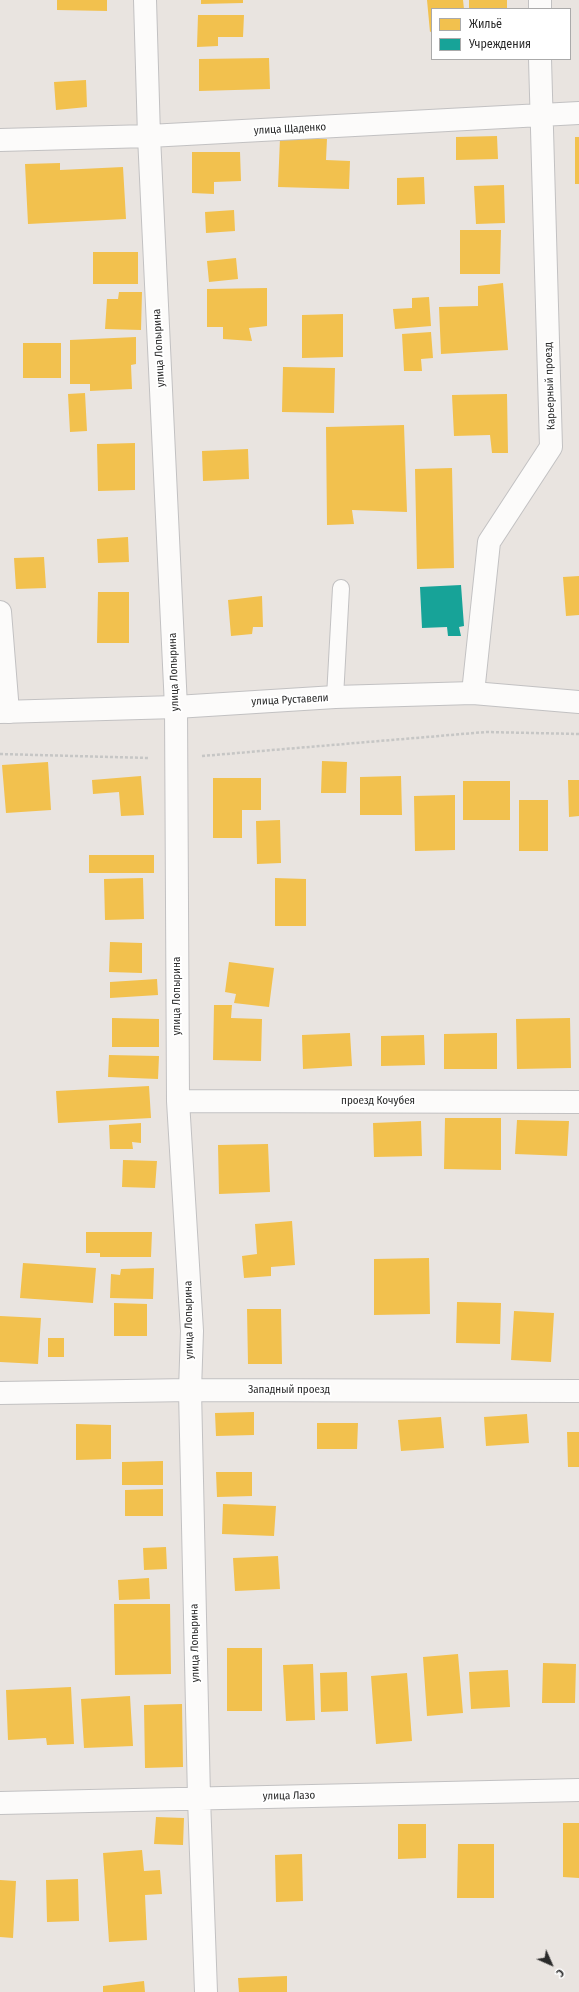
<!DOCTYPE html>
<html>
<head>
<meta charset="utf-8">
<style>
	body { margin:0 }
	#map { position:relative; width:579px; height:1992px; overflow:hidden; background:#e9e4e0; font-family:"Fira Sans Condensed",sans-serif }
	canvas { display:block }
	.legend { position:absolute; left:431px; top:8px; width:140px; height:52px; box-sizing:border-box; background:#fff; border:1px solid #aaa; margin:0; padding:5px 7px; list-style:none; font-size:12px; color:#2a2a2a }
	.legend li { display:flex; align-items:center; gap:8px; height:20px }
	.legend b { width:20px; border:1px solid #aaa }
	.north { position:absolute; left:531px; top:1944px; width:40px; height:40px; -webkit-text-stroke:3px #fff; paint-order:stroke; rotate:135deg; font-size:11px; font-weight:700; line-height:16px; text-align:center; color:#2a2a2a }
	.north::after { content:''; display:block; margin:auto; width:14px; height:18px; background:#2a2a2a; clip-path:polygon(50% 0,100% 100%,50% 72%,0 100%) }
</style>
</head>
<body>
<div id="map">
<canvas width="579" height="1992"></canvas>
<ul class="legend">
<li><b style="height:11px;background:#f2c14e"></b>Жильё</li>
<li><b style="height:11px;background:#17a398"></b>Учреждения</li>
</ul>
<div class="north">С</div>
</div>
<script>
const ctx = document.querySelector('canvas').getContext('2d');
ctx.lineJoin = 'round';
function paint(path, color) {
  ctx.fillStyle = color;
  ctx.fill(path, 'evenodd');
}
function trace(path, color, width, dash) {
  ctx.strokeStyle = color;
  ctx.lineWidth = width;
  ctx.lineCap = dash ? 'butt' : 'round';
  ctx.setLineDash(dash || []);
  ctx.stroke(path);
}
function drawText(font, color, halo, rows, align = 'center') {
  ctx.font = font + ' "Fira Sans Condensed",sans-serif';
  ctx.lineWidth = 4;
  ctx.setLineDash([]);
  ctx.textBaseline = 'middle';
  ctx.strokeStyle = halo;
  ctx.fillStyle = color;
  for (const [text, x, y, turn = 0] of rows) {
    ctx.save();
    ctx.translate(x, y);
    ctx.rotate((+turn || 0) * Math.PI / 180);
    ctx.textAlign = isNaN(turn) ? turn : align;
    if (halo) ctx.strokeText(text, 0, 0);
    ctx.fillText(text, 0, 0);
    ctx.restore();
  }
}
paint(new Path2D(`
	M57,0h50v11l-50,-1z
	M201,0h42v3l-42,1z
	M427,0h36l1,9h-32v22l-2,1z
	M469,0h38v9h-38z
	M198,15h46l-1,22h-25v9l-21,1z
	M269,58l1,31 -71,2v-32z
	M86,80l1,27 -31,3 -2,-28z
	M497,136l1,23 -42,1v-23z
	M575,137h4v47h-4z
	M280,138l47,1 -1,21 24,1 -1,28 -71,-2z
	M192,152h48l1,29 -27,1v12l-22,-1z
	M60,163v7l63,-3 3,52 -98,5 -3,-60z
	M424,177l1,27 -28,1v-27z
	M504,185l1,38 -29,1 -2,-38z
	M234,210l1,21 -29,2 -1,-21z
	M460,230h41l-1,44h-40z
	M93,252h45v32h-45z
	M236,258l2,21 -29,3 -2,-21z
	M503,283l5,67 -67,4 -2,-47 39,-1v-20z
	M267,288v38l-18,2 3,13 -29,-2v-12h-16v-38z
	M119,292h23l-1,38 -36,-1 2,-30h11z
	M429,297l2,29 -36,3 -2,-20 19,-1v-10z
	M343,314v43l-41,1v-43z
	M431,332l2,26 -12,1 1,12h-18l-2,-37z
	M136,337v27l-5,1 1,24 -42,2v-7h-20v-44z
	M23,343h38v35h-38z
	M283,367l52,1 -1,45 -52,-1z
	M85,393l2,38 -17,1 -2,-38z
	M507,394l1,59h-16l-2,-18 -36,1 -2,-41z
	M404,425l3,87 -55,-2 2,14 -27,1 -1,-98z
	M135,443v47l-37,1 -1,-47z
	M248,449l1,30 -46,2 -1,-30z
	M452,468l2,100 -37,1 -2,-100z
	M128,537l1,25 -31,1 -1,-24z
	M44,557l2,31 -30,1 -2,-31z
	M579,576v39l-13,1 -3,-39z
	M98,592h31v51h-32z
	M262,596l1,31h-10l-1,7 -21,2 -3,-36z
	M322,761l25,1 -1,31h-25z
	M48,762l3,48 -45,3 -4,-48z
	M141,776l3,39 -23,1 -2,-24 -26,2 -1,-14z
	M401,776l1,39h-42v-38z
	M213,778h48v32h-19v28h-29z
	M568,780h11v36l-10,1z
	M463,781h47v39h-47z
	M455,795v55l-40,1 -1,-55z
	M519,800h29v51h-29z
	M280,820l1,43 -24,1 -1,-43z
	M89,855h65v18h-65z
	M143,878l1,41 -39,1 -1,-41z
	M275,878l31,1v47h-31z
	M110,942l32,1v30l-33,-1z
	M229,962l45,6 -5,39 -35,-4 2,-9 -11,-2z
	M157,979l1,16 -48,3v-16z
	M214,1005h18l-1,13 31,1 -1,42 -48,-1z
	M112,1018l47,1v28h-47z
	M570,1018l1,50 -54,1 -1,-50z
	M350,1033l2,33 -49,3 -1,-34z
	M497,1033v36h-53v-35z
	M424,1035l1,30 -44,1v-30z
	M109,1055l50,1 -1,23 -50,-2z
	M149,1086l2,32 -93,5 -2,-32z
	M445,1118h56v52l-57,-1z
	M517,1120l52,1 -2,35 -52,-2z
	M421,1121l1,35 -48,1 -1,-34z
	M141,1123v20l-9,-1 1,7h-23l-1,-24z
	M268,1144l2,48 -51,2 -1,-49z
	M123,1160l34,1 -2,27 -33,-1z
	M292,1221l3,44 -24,2v9l-27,2 -2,-22 15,-2 -2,-30z
	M86,1232h66l-1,25h-51v-4h-14z
	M429,1258l1,56 -56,1v-56z
	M23,1263l73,5 -3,35 -73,-5z
	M154,1268l-1,31 -43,-1 1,-24 9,1 1,-6z
	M457,1302l44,1 -1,41 -44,-1z
	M114,1303l33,1v32h-33z
	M247,1309h34l1,55h-34z
	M514,1311l40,2 -3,49 -40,-2z
	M0,1316l41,2 -3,46 -38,-2z
	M48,1338h16v19h-16z
	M254,1412v23l-38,1 -1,-23z
	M527,1414l2,29 -43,3 -2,-29z
	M441,1417l3,31 -43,3 -3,-31z
	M317,1423h41l-1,26h-40z
	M76,1424l35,1v34l-35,1z
	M567,1432h12v35h-11z
	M163,1461v24h-41v-23z
	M216,1472h36v24l-35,1z
	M163,1489v27h-38v-26z
	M223,1504l53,2 -2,30 -52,-2z
	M166,1547l1,22 -23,1 -1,-22z
	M278,1556l2,33 -45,2 -2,-33z
	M149,1578l1,21 -31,1 -1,-20z
	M114,1604h56l1,70 -56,1z
	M227,1648h35v63h-35z
	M458,1654l5,59 -36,3 -4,-59z
	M543,1663l33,1 -1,39h-33z
	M313,1664l2,56 -29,1 -3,-56z
	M508,1670l2,37 -39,2 -2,-37z
	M347,1672l1,39 -27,1 -1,-39z
	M407,1673l5,68 -36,3 -5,-68z
	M71,1687l3,57 -27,1 -1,-7 -38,2 -2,-50z
	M130,1696l3,50 -49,2 -3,-49z
	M182,1704l1,63 -38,1 -1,-63z
	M156,1817l28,1 -1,27 -29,-1z
	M563,1823h16v55l-16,-1z
	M398,1824h28v34l-28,1z
	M458,1844h36v54h-37z
	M142,1850l2,21 16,-1 2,24 -17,1 2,45 -38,2 -6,-89z
	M302,1854l1,47 -27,1 -1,-47z
	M78,1879l1,42 -32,1 -1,-42z
	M0,1880l16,1 -3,57 -13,-1z
	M287,1976v16h-48l-1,-14z
	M144,1981l1,11h-42v-6z`), '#f2c14e');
paint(new Path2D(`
	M461,585l3,41 -5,1 2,9h-13l-1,-9 -25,1 -2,-41z`), '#17a398');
const service = new Path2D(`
	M335,697l6,-109`);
const minor = new Path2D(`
	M145,0l4,136 27,571 2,394 14,230 -2,59 9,408 7,194
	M540,0v9
	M0,140l149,-4 430,-23
	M0,612l8,100
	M473,693l16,-151 62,-95 -11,-388
	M178,1101l401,1
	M0,1393l190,-3 389,1
	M0,1803l579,-13`);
const tertiary = new Path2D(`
	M0,712l176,-5 159,-10 138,-4 106,9`);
trace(service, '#c2c1c2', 18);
trace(minor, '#c2c1c2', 24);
trace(tertiary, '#c2c1c2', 24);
trace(new Path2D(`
	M0,754l149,4
	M202,756l284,-24 93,2`), '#c6c6c5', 2.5, [3, 2]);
trace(service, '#fcfbfa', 16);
trace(minor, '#fcfbfa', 22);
trace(tertiary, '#fcfbfa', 22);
drawText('11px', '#2a2a2a', '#fff', [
	["улица Щаденко",290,129,-3],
	["улица Лопырина",159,348,-93],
	["Карьерный проезд",550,386,-92],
	["улица Лопырина",174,672,-92],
	["улица Руставели",290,700,-3],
	["улица Лопырина",177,996,-90],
	["проезд Кочубея",378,1101],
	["улица Лопырина",189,1320,-91],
	["Западный проезд",289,1390],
	["улица Лопырина",195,1643,-91],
	["улица Лазо",289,1796,-1]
]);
</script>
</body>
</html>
